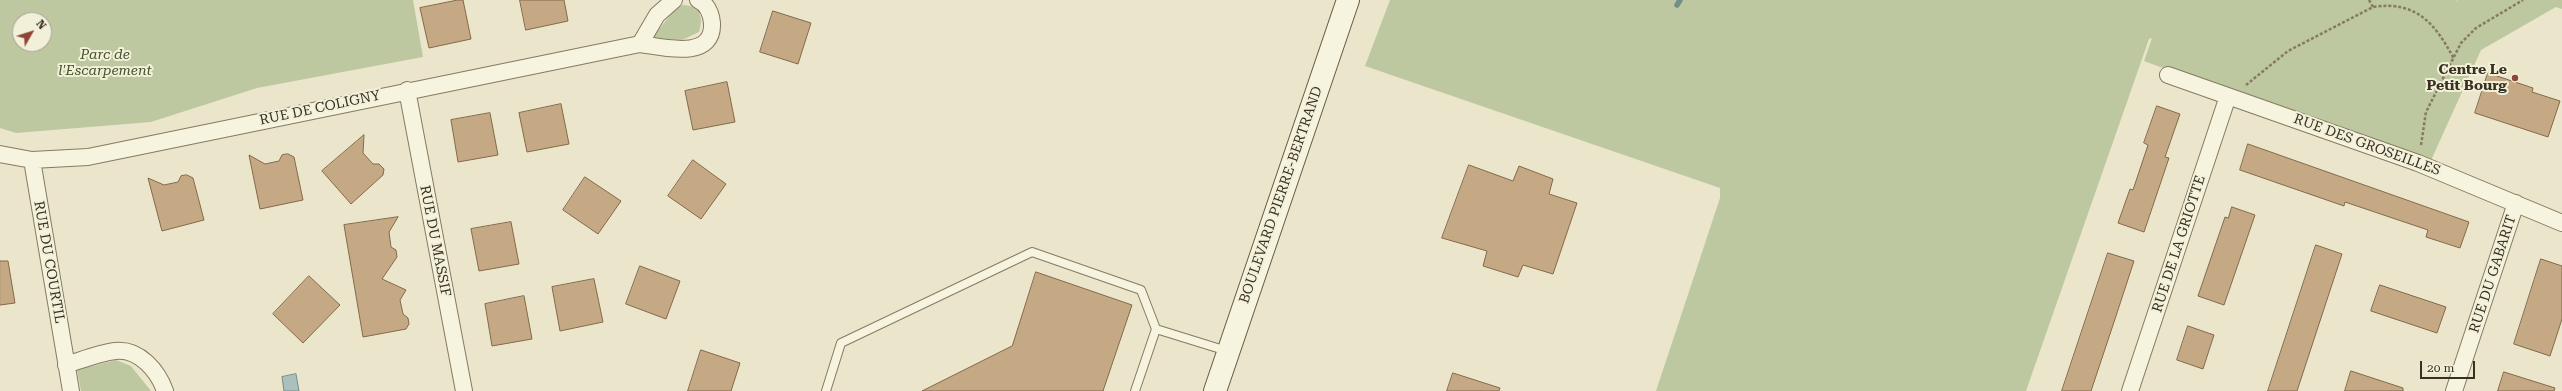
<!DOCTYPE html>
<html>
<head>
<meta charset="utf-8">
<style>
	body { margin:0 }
	#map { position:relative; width:2562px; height:391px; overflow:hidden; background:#ebe6cb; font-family:"Roboto Serif",serif }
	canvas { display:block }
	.north { position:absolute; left:12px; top:12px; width:40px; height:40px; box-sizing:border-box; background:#f3f0da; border:1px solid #a8a391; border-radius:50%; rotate:51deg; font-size:11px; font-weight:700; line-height:16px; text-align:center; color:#383023 }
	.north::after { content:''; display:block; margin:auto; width:14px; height:18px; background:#8f4437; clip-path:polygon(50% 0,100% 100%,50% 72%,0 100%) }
	.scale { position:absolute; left:2420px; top:361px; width:55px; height:18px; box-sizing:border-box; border:2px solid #383023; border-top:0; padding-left:5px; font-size:12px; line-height:14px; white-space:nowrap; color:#383023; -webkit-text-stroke:3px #f3f0da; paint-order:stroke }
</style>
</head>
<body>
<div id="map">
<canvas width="2562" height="391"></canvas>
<div class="north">N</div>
<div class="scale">20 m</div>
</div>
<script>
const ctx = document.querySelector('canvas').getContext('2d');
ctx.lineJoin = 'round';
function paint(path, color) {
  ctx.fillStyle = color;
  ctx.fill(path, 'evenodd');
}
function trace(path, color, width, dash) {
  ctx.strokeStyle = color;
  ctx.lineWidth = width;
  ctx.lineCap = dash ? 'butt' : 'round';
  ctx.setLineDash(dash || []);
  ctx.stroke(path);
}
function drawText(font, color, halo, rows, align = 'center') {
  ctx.font = font + ' "Roboto Serif",serif';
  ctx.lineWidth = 4;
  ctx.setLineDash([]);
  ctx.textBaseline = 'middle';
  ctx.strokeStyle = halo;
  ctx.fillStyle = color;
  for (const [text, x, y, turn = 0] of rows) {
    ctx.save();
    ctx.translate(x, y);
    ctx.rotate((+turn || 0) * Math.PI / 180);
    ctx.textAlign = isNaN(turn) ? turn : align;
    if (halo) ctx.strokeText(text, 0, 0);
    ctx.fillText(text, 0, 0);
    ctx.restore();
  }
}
paint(new Path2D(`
	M0,0h413l10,57 -166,31 -106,34 -135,11 -16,-5zM20,20h24v24h-24z
	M1390,0h1065l5,3 -4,-3h106v9l-6,-2 -75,43 -53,117 -284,-106 8,-23 -3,1 -123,352h-370l64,-193v-10l-355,-122z
	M683,5c17,1 21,12 16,27l-17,8 -30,-2 24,-30z
	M116,360l15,6 20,25h-70l-4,-21z`), '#bdc8a0');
const water = new Path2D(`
	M296,374l3,17h-15l-2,-14z`);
paint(water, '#abc0bd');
trace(water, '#728e8b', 1);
trace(new Path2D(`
	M1677,5l3,-5`), '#728e8b', 5.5);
const building = new Path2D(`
	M458,0h5l8,39 -42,9 -9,-40z
	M520,0h44l4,21 -42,9z
	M773,11l38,12 -13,41 -38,-12z
	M2488,73l45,15 -1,4 28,9 -12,36 -73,-24z
	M727,82l8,40 -42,8 -8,-39z
	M561,104l8,40 -42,8 -8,-39z
	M2157,106l23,8 -15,43 4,1 -25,74 -26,-9 12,-34 3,1 15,-45 -4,-2z
	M490,113l8,42 -40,7 -7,-42z
	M364,135l-1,18 10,11h6l5,5 -1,6 -32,29 -29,-33z
	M2248,144l221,78 -9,26 -34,-11 2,-7 -83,-28 -1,4 -104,-36z
	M288,154l6,3 9,43 -43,9 -11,-54 16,9 14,-3 3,-6z
	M693,160l33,24 -25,35 -33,-23z
	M1469,165l44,16 6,-15 34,13 -4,15 28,9 -24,71 -30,-9 -5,12 -35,-11 4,-15 -45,-13z
	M187,175l6,3 11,42 -42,11 -14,-53 16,7 14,-3 3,-6z
	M585,177l36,24 -23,33 -35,-24z
	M2232,207l23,8 -31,90 -26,-9 27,-79 3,1z
	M398,217l-9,15 2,15 5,3 1,7 -15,22 24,11 -6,10 3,14 5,4 1,6 -3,5 -43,8 -19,-112z
	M511,222l8,42 -40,7 -8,-42z
	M2316,245l26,9 -45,137h-29z
	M2108,253l26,8 -19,58 -24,72h-29z
	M2541,259l21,7v53l-12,37 -36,-12z
	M0,261h8l7,42 -15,2z
	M640,266l40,15 -14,38 -40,-15z
	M1036,272l96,33 -29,86h-181l90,-45z
	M309,276l31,29 -37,38 -30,-29z
	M594,279l9,43 -43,9 -8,-44z
	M2380,285l66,22 -9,26 -66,-22z
	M524,296l8,43 -40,7 -7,-42z
	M2188,326l26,9 -11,34 -26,-9z
	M701,350l39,13 -9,28h-43z
	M2351,371l52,17v3h-58z
	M2504,372l51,16 -1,3h-56z
	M1453,373l47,15 -1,3h-52z`);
paint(building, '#c5a985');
trace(building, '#836949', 1);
const lane = new Path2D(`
	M826,391l15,-48 191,-91 109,38 15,39
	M1135,391l21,-62 71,22`);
const street = new Path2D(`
	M674,0l-17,15 -17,29c22,3 74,17 72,-21 -1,-10 -5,-19 -14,-23
	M2168,75l250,88 144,60
	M407,90l57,301
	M0,154l32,6 56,-3 552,-113
	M32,160l39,231
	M66,365c16,-5 33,-12 49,-14 24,-3 43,20 50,40
	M2130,391l98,-295
	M2454,391l62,-188`);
const secondary = new Path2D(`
	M1215,391l133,-391`);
trace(lane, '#867a61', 10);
trace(street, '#867a61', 18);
trace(secondary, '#685c44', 24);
trace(new Path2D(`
	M2369,0l4,7
	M2246,85l42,-34 85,-44c44,-7 63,18 81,52
	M2421,145l5,-33 35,-69 15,-15 47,-28`), '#867a61', 2.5, [3, 2]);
trace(lane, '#f6f3de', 8);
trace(street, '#f6f3de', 16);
trace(secondary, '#f6f3de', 22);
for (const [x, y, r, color] of [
	[2515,78,4,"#8f4437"]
]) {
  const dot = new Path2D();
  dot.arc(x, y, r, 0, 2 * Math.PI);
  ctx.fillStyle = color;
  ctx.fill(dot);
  trace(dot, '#f3f0da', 1.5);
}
drawText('italic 14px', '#43532b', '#f3f0da', [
	["Parc de",105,55],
	["l'Escarpement",105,71]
]);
drawText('bold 14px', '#383023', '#f3f0da', [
	["Centre Le",2507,70],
	["Petit Bourg",2507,86]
], 'right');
drawText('14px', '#383023', '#f3f0da', [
	["RUE DE COLIGNY",320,108,-12],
	["RUE DES GROSEILLES",2367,145,20],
	["BOULEVARD PIERRE-BERTRAND",1281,195,-71],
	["RUE DU MASSIF",435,241,79],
	["RUE DE LA GRIOTTE",2179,244,-72],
	["RUE DU COURTIL",49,262,80],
	["RUE DU GABARIT",2493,274,-72]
]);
</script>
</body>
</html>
